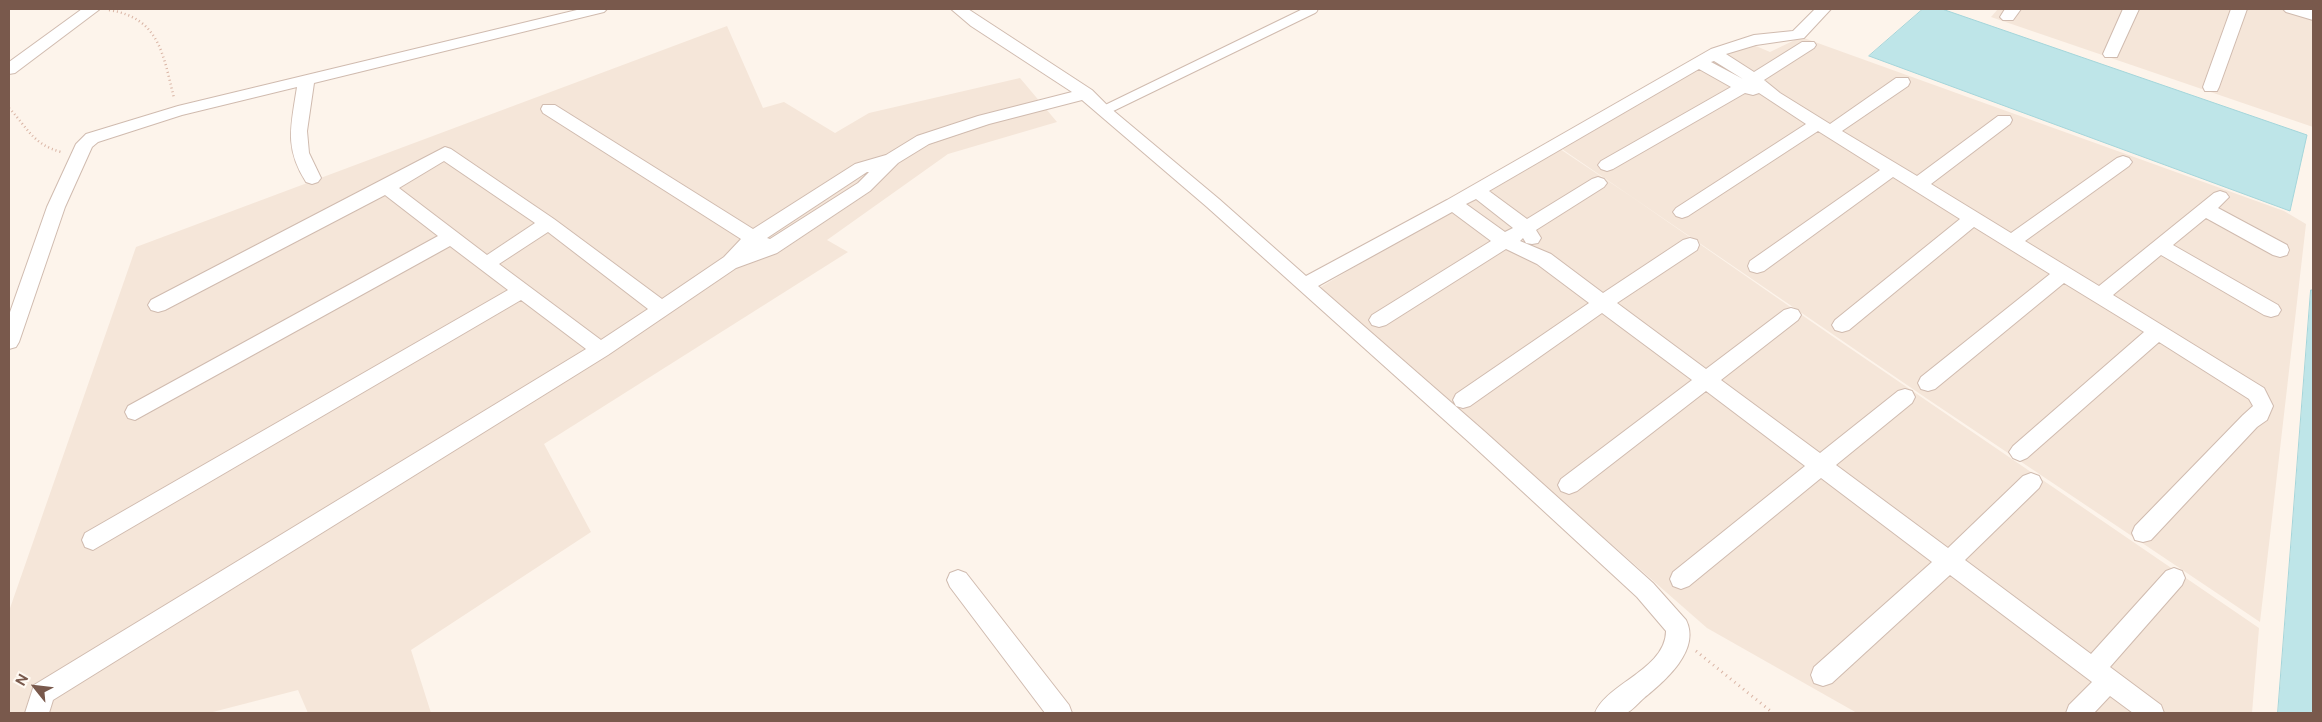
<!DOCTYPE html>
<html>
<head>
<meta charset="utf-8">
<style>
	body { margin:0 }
	#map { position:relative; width:2322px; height:722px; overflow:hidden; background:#fdf4eb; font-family:"Public Sans",sans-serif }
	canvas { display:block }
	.frame { position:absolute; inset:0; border:10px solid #79594c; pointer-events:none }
	.north { position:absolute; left:10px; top:662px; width:50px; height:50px; -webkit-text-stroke:4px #fff9f2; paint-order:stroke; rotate:299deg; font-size:14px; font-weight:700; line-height:20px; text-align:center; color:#79594c }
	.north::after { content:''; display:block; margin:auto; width:18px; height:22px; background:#79594c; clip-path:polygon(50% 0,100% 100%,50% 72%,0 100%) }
</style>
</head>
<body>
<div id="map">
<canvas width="2322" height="722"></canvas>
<div class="frame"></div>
<div class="north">N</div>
</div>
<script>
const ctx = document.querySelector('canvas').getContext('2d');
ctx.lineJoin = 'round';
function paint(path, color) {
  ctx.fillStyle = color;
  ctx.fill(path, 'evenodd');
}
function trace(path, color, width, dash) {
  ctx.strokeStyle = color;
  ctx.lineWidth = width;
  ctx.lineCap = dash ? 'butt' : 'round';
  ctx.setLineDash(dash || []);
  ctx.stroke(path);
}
paint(new Path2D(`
	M1998,9h315v118l-322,-110z
	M727,26l36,82 21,-6 51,31 34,-20 151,-35 37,44 -109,32 -121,86 21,12 -304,192 47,88 -180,118 20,63h-123l-10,-23 -89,23h-200v-102l127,-364z
	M1801,37l483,174 22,13 -46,398 -334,-224 -367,-251 151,-87 39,-17 21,9z
	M1557,147l75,50 203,141 424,290 -7,85h-395l-150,-85 -388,-340z`), '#f5e6d9');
const water = new Path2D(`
	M1923,9h19l365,126 -17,76 -421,-155z
	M2311,290h2v423h-35z`);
paint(water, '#bee5e8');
trace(water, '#a4d5da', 1);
const service = new Path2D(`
	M1103,111l210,-102`);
const minor = new Path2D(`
	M82,9h18l-85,64 -6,1v-12z
	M581,9h26l-3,3 -290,71 -7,48 2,22 12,25 -3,4 -6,2 -6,-2c-22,-35 -15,-56 -9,-95l-115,28 -84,27 -6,5 -27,60 -46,135 -3,5 -7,2v-34l38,-108 29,-63 10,-10 92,-28z
	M951,9h17l124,81 17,17 110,92 87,77 141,-76 264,-151 43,-14 39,-4 22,-22h16l-27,29 -48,7 -30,9 28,18 48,-30h12l2,3 -2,3 -50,32 16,13 50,31 66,-46h12l2,4 -2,4 -66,45 75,45 81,-60h12l2,4 -2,4 -79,60 80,49 106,-75 6,-2 6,2 3,4 -3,4 -104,75 74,45 115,-93 6,-2 6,2 3,4 -11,11 69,37 2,5 -2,5 -7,2 -7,-2 -67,-37 -33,27 105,60 3,5 -3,5 -7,2 -7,-2 -103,-60 -48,40 151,93 9,18 -6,14 -10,7 -106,113 -8,2 -8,-2 -3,-7 3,-7 108,-111 10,-9 -4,-7 -90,-57 -132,116 -7,3 -7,-3 -4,-6 4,-6 131,-114 -80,-49 -129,106 -7,2 -7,-2 -3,-6 3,-6 129,-103 -76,-47 -125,103 -7,2 -7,-2 -3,-5 3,-5 125,-101 -67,-42 -129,94 -7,2 -7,-2 -2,-5 2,-5 130,-91 -62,-39 -130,85 -6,2 -6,-2 -3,-4 3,-4 130,-84 -47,-31 -6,2 -8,-2 -132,76 -6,2 -6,-2 -3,-4 3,-4 130,-74 -32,-18 -210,122 38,28 65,-40 6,-2 6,2 3,4 -3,4 -68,43 5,8 -3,5 -6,1 -6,-1 -3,-5 -3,3 31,13 52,39 80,-53 7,-2 7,2 2,5 -2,5 -80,53 89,66 78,-59 7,-2 7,2 3,5 -3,5 -77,60 99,73 78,-62 7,-2 7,2 3,6 -3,6 -76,62 112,83 75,-72 8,-3 8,3 3,6 -3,6 -74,72 126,94 75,-83 8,-3 8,3 3,7 -3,7 -72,82 51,38 3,8h-31l-23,-17 -16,17h-28l3,-8 23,-23 -142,-107 -118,108 -9,3 -9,-3 -3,-8 3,-8 118,-105 -111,-84 -132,108 -8,3 -8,-3 -3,-7 3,-7 132,-106 -99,-75 -129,100 -8,3 -8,-3 -3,-6 3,-6 131,-99 -90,-67 -132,93 -7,2 -7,-2 -3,-6 3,-6 133,-91 -52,-39 -31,-15 -120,76 -7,2 -7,-2 -3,-5 3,-5 119,-74 -39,-29 -134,74 166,145 169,152 33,37c15,30 -21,61 -42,78 -5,4 -12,13 -18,15 -8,3 -23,0 -31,0 11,-29 71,-44 71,-82l-29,-34 -167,-154 -263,-236 -125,-107 -93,24 -60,20 -31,19 -28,28 -93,62 -41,15 -128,87 -555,345 -4,13h-24l9,-28 552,-336 -65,-49 -428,250 -8,-3 -3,-7 3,-7 423,-243 -58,-44 -315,174 -7,-2 -3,-6 3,-6 310,-170 -53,-41 -220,115 -7,2 -7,-2 -3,-5 3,-5 294,-153 6,2 103,70 108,80 62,-42 17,-18 -198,-126 -2,-4 2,-4h12l198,124 102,-65 31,-9 31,-19 61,-20 94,-24 -101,-66zM1714,61l29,18 -32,-17zM444,161l91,62 -48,32 -88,-67zM867,172h2l-11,11 -88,56 -3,-1zM1476,199l37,29 -8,4 -39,-28zM548,232l100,77 -47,31 -102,-76z
	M2005,9h16l-8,11h-10l-3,-3z
	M2123,9h16l-22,48h-12l-2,-3z
	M2231,9h16l-28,78 -2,4h-12l-2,-4z
	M2283,9l30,1v10l-27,-8z
	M958,570l8,3 103,132 3,8h-27l-95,-126 -3,-7 3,-7z`);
trace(service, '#d0bbaf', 11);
trace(minor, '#d0bbaf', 2);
trace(new Path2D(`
	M109,10c51,8 54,45 65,88
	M9,108c19,20 23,36 52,44`), '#d9b4a4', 2.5, [1, 3]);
trace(new Path2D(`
	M1696,651l77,62`), '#d9b4a4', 3, [1, 4.5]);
trace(service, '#fff', 9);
paint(minor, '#fff');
</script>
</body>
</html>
